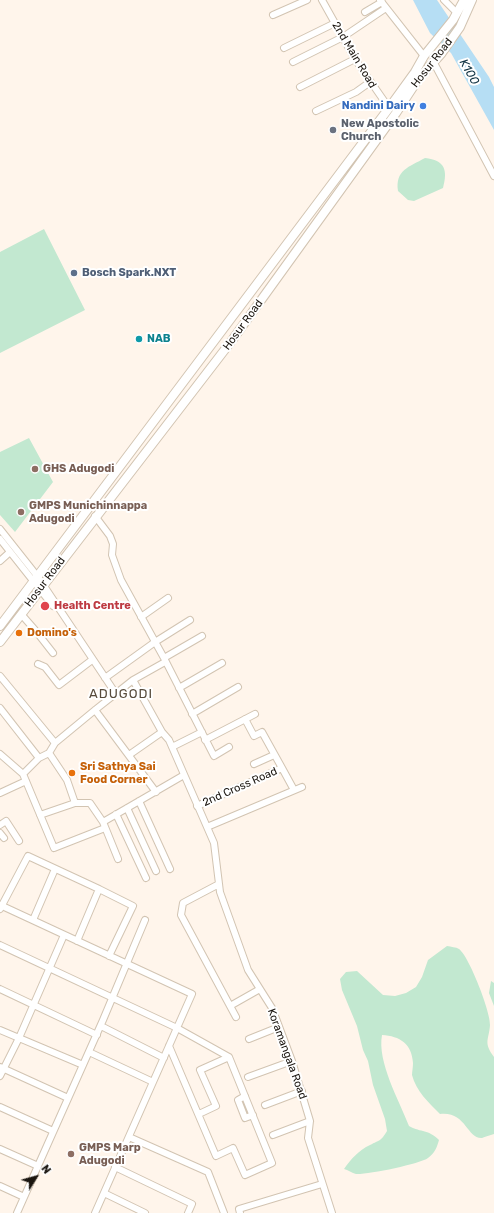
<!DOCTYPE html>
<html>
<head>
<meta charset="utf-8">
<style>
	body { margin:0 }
	#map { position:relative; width:494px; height:1213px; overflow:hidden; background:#fff5eb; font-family:Rubik,sans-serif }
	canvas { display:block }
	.north { position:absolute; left:16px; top:1157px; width:40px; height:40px; -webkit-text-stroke:3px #fff; paint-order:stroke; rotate:53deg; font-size:11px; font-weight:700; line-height:16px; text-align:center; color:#1a150f }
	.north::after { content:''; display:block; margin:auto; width:14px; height:18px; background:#1a150f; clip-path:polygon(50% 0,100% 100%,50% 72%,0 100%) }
</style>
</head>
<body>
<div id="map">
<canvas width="494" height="1213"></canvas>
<div class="north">N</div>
</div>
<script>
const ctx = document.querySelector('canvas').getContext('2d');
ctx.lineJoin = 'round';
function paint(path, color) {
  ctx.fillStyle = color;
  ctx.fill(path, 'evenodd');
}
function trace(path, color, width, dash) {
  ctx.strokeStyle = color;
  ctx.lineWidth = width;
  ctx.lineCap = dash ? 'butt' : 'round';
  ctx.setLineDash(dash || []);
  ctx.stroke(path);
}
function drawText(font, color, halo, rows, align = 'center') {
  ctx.font = font + ' Rubik,sans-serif';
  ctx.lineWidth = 4;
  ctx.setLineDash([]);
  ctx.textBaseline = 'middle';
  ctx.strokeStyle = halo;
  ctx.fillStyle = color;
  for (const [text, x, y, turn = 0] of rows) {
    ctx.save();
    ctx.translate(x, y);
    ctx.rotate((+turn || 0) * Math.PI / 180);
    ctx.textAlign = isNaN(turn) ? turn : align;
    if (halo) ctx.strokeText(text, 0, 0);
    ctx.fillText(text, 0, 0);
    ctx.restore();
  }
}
paint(new Path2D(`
	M425,158c20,2 23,12 18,30l-29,13 -6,-1 -10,-9c-3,-21 11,-24 27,-33z
	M44,229l41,81 -85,43v-101z
	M29,438l24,44 -38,50 -15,-17v-63z
	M447,946c4,1 9,1 12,3 10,7 32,64 31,76 -1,15 -7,17 4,32v77c-4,1 -9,3 -12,4 -15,1 -16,-27 -42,-24 -11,-11 -24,-23 -28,-39 0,-3 1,-8 1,-12 -1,-19 -13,-27 -31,-28 -5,27 17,65 27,91 13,7 19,3 30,14 -2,7 -4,13 -11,18 -8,6 -62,17 -72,16 -4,-1 -8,-4 -12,-5 7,-10 15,-19 26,-24 10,-5 11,-4 17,-14l-2,-12 -12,-34 -5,-24 -5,-11 -6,-24 -15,-36 -2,-11 6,-7 11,-1 26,24 12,1 11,-3 10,-6 6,-10 6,-17z
	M491,981l3,2v23l-5,-13z`), '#c2e8d0');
paint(new Path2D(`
	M413,0h24l52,77 5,10v43l-43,-77 -21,-20z`), '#b6def4');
const minor = new Path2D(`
	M322,0l33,59 34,49
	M380,0l44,56
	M444,0l13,13
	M365,12l17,-10
	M273,15l34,-15
	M284,48l51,-25
	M293,62l50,-25 43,-29
	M434,63l60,113
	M300,87l55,-28
	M316,111l40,-19 14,-10
	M95,516l15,20 3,8 -1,11 9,25 43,78 50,98 15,-9
	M0,529l38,48 78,117
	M0,539l53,67
	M0,561l10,-9
	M21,614l14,16 18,23
	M141,617l27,-19
	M164,658l38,-22
	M38,664l7,3 14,18 33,-25
	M0,676l55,67
	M105,678l50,-36 35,-22
	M133,680l29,52 7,8 45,103 6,49 28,78 24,38 20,53 18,60 -2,17 24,75
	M179,688l43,-25
	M0,708l39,50
	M95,710l61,82
	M192,714l46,-27
	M245,719l9,17 8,-4 20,36
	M205,740l50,-26
	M172,747l30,-15
	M49,753l18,27 8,23
	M0,754l23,20 31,74 51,-20
	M129,755l33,-23
	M254,764l20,-9
	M23,774l16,-16 10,-5 6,-10 40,-33 38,-30 32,-18
	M0,793l26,-12
	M139,801l31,68
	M197,806l85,-38 12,22
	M127,808l29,63
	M116,814l30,64
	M40,815l35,-12h15l13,19
	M0,825l6,-4 13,20
	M207,827l95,-40
	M0,833l4,5
	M118,859l-15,-37 81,-47
	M219,884l-36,19 -2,12 55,102
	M99,889l34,17 -24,50
	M0,905l192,89 -97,219
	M0,909l28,-53 71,33 -22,52
	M33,920l22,-51
	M0,945l177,83 52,29 43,106 -27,12 -12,-27 -17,8 -47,-110
	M0,989l97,46
	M230,1006l30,-17
	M101,1026l63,32
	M0,1030l83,35
	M249,1039l30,-12
	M89,1052l64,30
	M0,1067l68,31
	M0,1076l19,-38 45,-103
	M248,1077l44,-16
	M245,1096l-7,4 7,18 8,-3
	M265,1105l37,-14
	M0,1107l53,24
	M199,1114l17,-8 -16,-36 29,-13
	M273,1135l37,-14
	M129,1137l79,35 16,41
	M0,1149l38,17
	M115,1167l77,37 -4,9
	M0,1186l24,11
	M104,1193l41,20
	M17,1213l86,-193 42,-100
	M240,1213l-1,-4 83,-25`);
const major = new Path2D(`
	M0,626l389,-518 26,-36 9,-16 29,-36 11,-20
	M0,642l233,-303 163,-226 23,-35 22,-24 19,-27 12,-27`);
trace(minor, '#d2c4b2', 8);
trace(major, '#d2c4b2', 10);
trace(minor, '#fff', 6);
trace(major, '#fff', 8);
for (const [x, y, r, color] of [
	[423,106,4,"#3f7fe0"],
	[333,130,4,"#6b7280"],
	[74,273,4,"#5c6f8a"],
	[139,339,4,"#0f9aa8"],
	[35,469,4,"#8d6e63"],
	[21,512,4,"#8d6e63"],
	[45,606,5,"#e0444e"],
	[19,633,4,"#e8710a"],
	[72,773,4,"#e8710a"],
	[71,1154,4,"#8d6e63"]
]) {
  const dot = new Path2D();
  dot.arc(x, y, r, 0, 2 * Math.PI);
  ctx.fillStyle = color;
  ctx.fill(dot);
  trace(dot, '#fff', 1.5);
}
drawText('11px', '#1a150f', '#fff', [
	["2nd Main Road",354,55,59],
	["Hosur Road",432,63,-52],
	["Hosur Road",243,325,-54],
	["Hosur Road",45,582,-53],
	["2nd Cross Road",240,787,-24],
	["Koramangala Road",287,1054,70]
]);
drawText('bold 11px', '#366cbe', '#fff', [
	["Nandini Dairy",415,106]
], 'right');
drawText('bold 11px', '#5b616d', '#fff', [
	["New Apostolic",341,124],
	["Church",341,137]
], 'left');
drawText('bold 11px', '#4e5e75', '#fff', [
	["Bosch Spark.NXT",82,273]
], 'left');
drawText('bold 11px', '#0d838f', '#fff', [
	["NAB",147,339]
], 'left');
drawText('bold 11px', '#785e54', '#fff', [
	["GHS Adugodi",43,469],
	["GMPS Munichinnappa",29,506],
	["Adugodi",29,519],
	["GMPS Marp",79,1148],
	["Adugodi",79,1161]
], 'left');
drawText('bold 11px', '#be3a42', '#fff', [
	["Health Centre",54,606]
], 'left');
drawText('bold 11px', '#c56008', '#fff', [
	["Domino's",27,633],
	["Sri Sathya Sai",80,767],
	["Food Corner",80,780]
], 'left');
drawText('italic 12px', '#113444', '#fff', [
	["K100",469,72,61]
]);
ctx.letterSpacing = '1px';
drawText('13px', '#574b3c', '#fff', [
	["ADUGODI",121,694]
]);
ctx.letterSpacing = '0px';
</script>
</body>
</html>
